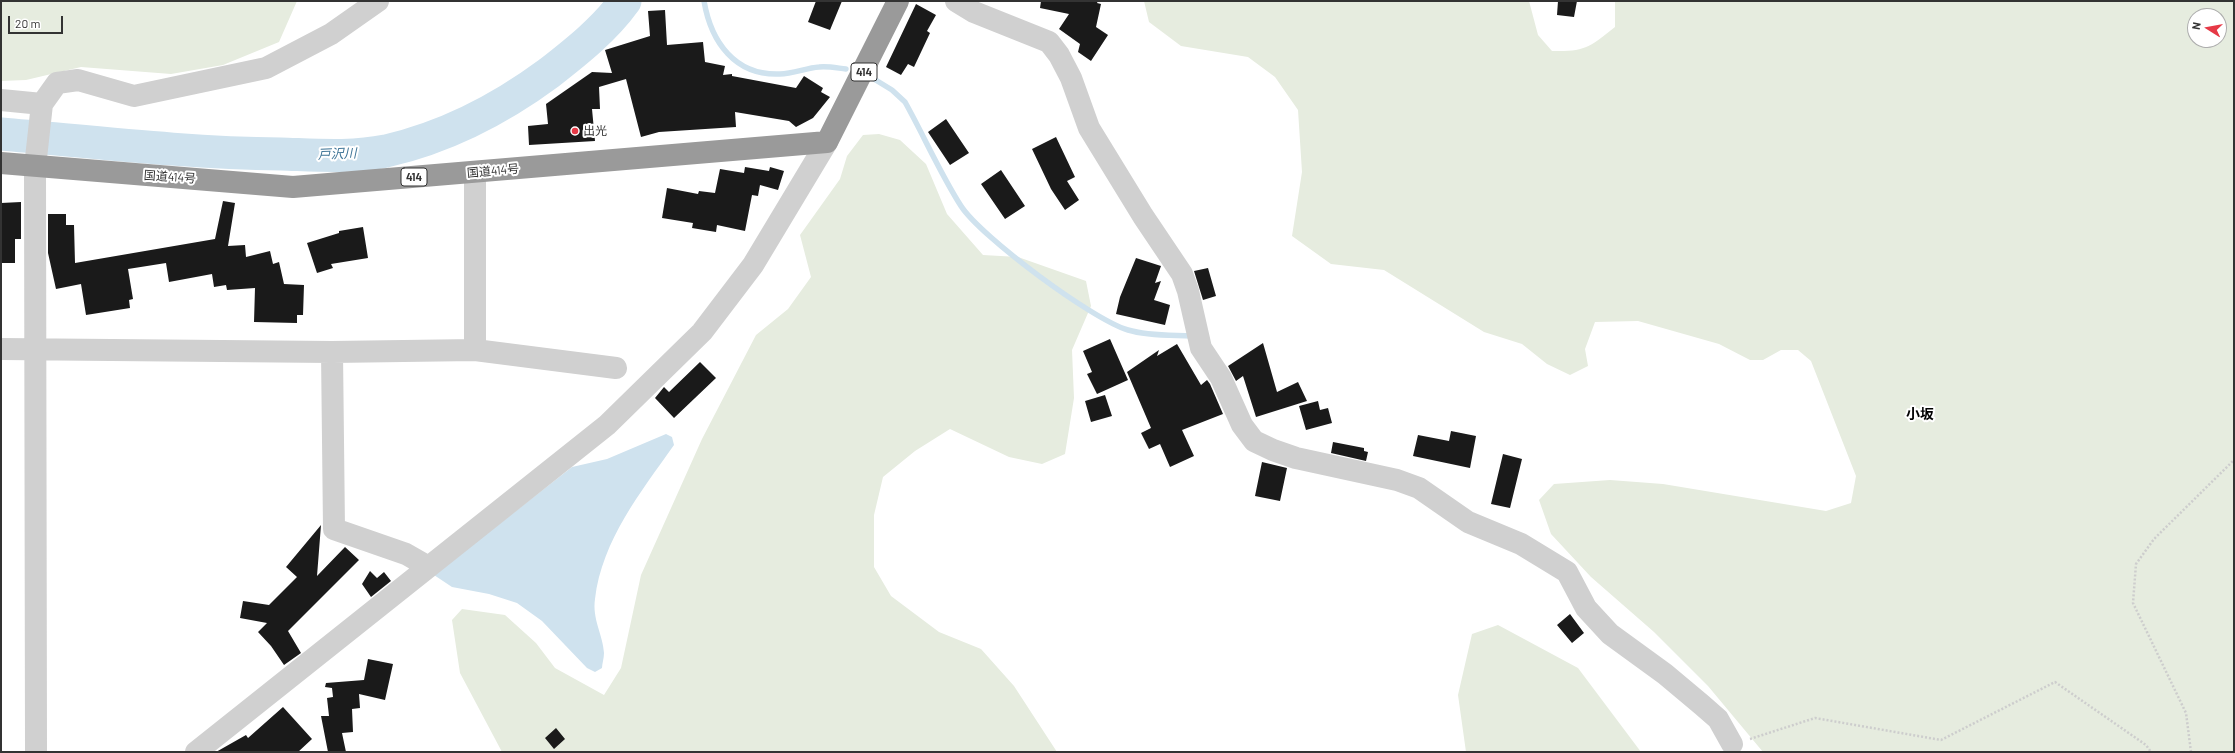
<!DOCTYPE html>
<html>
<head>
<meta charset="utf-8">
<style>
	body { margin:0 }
	#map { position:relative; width:2235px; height:753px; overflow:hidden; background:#fff; font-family:Barlow,sans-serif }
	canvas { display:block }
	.frame { position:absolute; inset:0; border:2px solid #333; pointer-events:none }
	.north { position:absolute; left:2187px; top:8px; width:40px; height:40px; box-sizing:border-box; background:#fff; border:1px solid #adadad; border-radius:50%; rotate:281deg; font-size:11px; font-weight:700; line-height:16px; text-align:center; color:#333 }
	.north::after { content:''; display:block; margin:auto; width:14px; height:18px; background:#e63946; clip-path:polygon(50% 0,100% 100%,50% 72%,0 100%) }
	.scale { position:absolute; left:8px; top:16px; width:55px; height:18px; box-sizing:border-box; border:2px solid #333; border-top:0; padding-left:5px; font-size:12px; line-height:14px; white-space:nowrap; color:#333; -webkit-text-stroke:3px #fff; paint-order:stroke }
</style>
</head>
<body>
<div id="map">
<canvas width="2235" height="753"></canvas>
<div class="frame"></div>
<div class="north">N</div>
<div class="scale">20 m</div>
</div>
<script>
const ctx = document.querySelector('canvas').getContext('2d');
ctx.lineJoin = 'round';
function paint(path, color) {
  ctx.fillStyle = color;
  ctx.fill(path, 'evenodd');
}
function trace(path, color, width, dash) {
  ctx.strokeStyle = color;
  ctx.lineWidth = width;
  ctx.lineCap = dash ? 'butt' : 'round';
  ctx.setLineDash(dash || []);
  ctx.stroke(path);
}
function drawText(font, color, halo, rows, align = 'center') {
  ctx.font = font + ' Barlow,"Noto Sans JP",sans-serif';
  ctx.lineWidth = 4;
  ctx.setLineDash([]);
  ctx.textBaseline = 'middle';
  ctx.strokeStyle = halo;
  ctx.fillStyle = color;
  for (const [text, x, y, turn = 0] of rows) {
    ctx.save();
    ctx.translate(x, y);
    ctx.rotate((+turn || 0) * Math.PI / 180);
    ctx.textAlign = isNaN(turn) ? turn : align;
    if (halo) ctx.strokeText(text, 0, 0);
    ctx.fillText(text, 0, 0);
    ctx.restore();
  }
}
paint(new Path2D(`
	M1,1h296l-18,41 -56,23 -52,9 -90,-7 -55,13 -25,1z
	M1144,1h385l9,34 14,16c33,1 38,-4 63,-24v-26h619v751h-471l-55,-66 -54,-54 -63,-55 -40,-43 -12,-34 15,-16 56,-4 53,4 163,27 25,-8 5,-27 -45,-115 -13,-11h-17l-18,10h-13l-31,-16 -81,-23 -43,1 -10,27 3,17 -18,9 -23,-11 -25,-20 -38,-12 -100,-62 -53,-6 -39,-28 10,-64 -4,-62 -23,-33 -27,-20 -67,-11 -32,-24zM2195,16h24v24h-24z
	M879,134l21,6 26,24 21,50 36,41 35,2 68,24 5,25 -19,44 2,48 -9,56 -23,10 -33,-7 -59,-28 -35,22 -32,26 -9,38v52l17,29 48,36 42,17 33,37 43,66h-555l-42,-79 -8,-53 10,-11 43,6 31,28 19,25 49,27 17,-27 20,-93 61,-136 54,-104 32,-26 23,-32 -11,-42 40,-56 7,-23 16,-21z
	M1498,625l80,43 63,84h-175l-8,-57 14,-61z`), '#e6ecdf');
paint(new Path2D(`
	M666,434l6,3 2,8c-33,47 -72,95 -79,154 -3,20 8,36 9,54 0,5 -2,11 -2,15l-7,4 -8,-4 -45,-47 -25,-18 -28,-9 -37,-7 -18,-12 138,-108 35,-8z`), '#cfe2ee');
trace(new Path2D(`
	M704,1c7,41 31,75 76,73 13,0 26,-6 39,-7 9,-1 18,1 27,2
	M874,79l18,11 13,12c19,34 35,71 56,104 20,31 132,114 167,124 20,6 43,5 63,6`), '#cfe2ee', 5.5);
trace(new Path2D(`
	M1,134c93,8 187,19 280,20 34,1 71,4 105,-3 61,-14 113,-41 163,-78 27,-21 56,-44 76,-72`), '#cfe2ee', 33);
paint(new Path2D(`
	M816,1h26l-12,29 -22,-8z
	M1041,1h57l-1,2 4,1 -5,23 12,8 -17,26 -13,-9 2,-8 -21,-15 10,-15 -29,-6z
	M1558,1h19l-3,16 -17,-2z
	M916,4l20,11 -9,16 3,2 -16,34 -6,-3 -7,11 -15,-8z
	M665,10l2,35 36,-3 2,20 20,4 -2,9 9,-1v2l64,12 8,-12 19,12 -2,4 9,5 -17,21 -17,9 -7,-6 -54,-9 1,15 -77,5 -18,5 -15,-58 -27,8 1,22h-8l3,32 -66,4 -1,-19 20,-2 -2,-20 46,-32 20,1 -7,-23 45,-14 -2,-25z
	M946,119l23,34 -19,12 -22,-33z
	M1056,137l19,40 -8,4 12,19 -14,10 -14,-21 -19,-40z
	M745,167l24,4 1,-4 14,4 -6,19 -18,-5 -2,11 -6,-1 -7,36 -28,-6 -1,7 -24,-4 1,-5 -31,-5 5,-30 31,6 1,-3 16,2 5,-24 24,4z
	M1001,170l24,36 -20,13 -24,-35z
	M223,201l12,2 -7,43 17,-1 1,12 24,-6 3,13 6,-2 5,22 20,1 -1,30h-6v8l-43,-1 1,-34 -28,2 -1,-5 -12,2 -2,-13 -43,8 -3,-19 -38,6 5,30 -4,1 1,8 -44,7 -5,-31 -25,5 -8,-36v-39h18v11h8l1,38 140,-24z
	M21,202v37h-6v24h-14v-60z
	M363,227l5,31 -37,6 2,4 -16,5 -10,-30 32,-10v-2z
	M1136,258l25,8 -6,17 6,-2 -7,19 16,5 -5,20 -49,-11 4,-17z
	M1208,268l8,28 -13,4 -9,-29z
	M1110,339l18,41 -31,14 -10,-20 5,-2 -9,-21z
	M1263,343l14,49 21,-10 9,19 -51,16 -13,-41 -7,5 -8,-15z
	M1177,344l24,41 6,-5 3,4 13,30 -41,16 12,26 -24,11 -10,-23 -11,5 -8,-16 10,-5 -24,-56 32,-22 -2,6z
	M700,362l16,16 -42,40 -19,-20 9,-11 5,5z
	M1105,395l7,21 -21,6 -6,-21z
	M1318,401l2,9 8,-2 4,15 -26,7 -7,-24z
	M1451,431l25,5 -6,32 -57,-12 5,-21 31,6z
	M1333,442l31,6v3l4,1 -2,9 -35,-8z
	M1503,454l19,5 -12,49 -19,-4z
	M1262,462l25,6 -7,33 -25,-5z
	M321,525l-4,51 28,-29 14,13 -71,71 13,22 -17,12 -13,-19 -13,-14 9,-9 -27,-5 3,-17 26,4 28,-28 -11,-10z
	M370,571l7,7 7,-6 7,9 -20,16 -9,-13z
	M1570,614l14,19 -12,10 -15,-18z
	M368,659l25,5 -8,36 -26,-6 1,14 -8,1 1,23 -11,1 4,19h-18l-7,-36h8l-2,-18 6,-1 -1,-9 -7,-1 1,-4 38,-3z
	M283,707l29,32 -14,13h-82l30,-17 2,3z
	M556,728l9,11 -11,10 -9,-11z`), '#1a1a1a');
trace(new Path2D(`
	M1750,739l65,-21 126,22 114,-58 91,63 5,7
	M2191,752l-5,-39 -53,-110 3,-39 18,-25 80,-79`), '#cdcdcd', 2.5, [2, 2]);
trace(new Path2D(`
	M956,1l18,11 75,30 10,13 12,23 18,50 54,88 39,58 6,17 13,57 20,30 21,47 12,16 19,9 23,8 101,22 22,8 49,34 53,22 46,28 19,36 24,26 55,40 37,31 16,14 14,25
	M1,100l41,4
	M1,349l331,3 143,-2v-178
	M475,350l141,18
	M332,352l2,177 72,25 21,12
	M36,752l-1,-585 7,-63 15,-21 21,-3 56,16 132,-28 65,-34 47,-33
	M196,752l411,-327 95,-93 51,-67 74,-123`), '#d0d0d0', 22);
trace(new Path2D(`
	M1,163l292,24 534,-45 71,-141`), '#9a9a9a', 22);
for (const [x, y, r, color] of [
	[575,131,4,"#e63946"]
]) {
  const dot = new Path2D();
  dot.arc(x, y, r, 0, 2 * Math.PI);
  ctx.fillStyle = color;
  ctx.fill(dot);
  trace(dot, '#fff', 1.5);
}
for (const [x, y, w] of [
	[864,72,26],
	[414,177,26]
]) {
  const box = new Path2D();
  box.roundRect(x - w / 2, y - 9, w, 18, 3);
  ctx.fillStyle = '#fff';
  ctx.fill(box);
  trace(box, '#333', 1);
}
drawText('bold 11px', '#333', null, [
	["414",864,72],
	["414",414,177]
]);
drawText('12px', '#333', '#fff', [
	["出光",583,131]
], 'left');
drawText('12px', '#333', '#fff', [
	["国道414号",493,171,-5],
	["国道414号",170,177,4]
]);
drawText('italic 13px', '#3f7597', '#fff', [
	["戸沢川",337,154,-2]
]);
drawText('bold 14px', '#000', '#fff', [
	["小坂",1920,414]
]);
</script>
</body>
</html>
